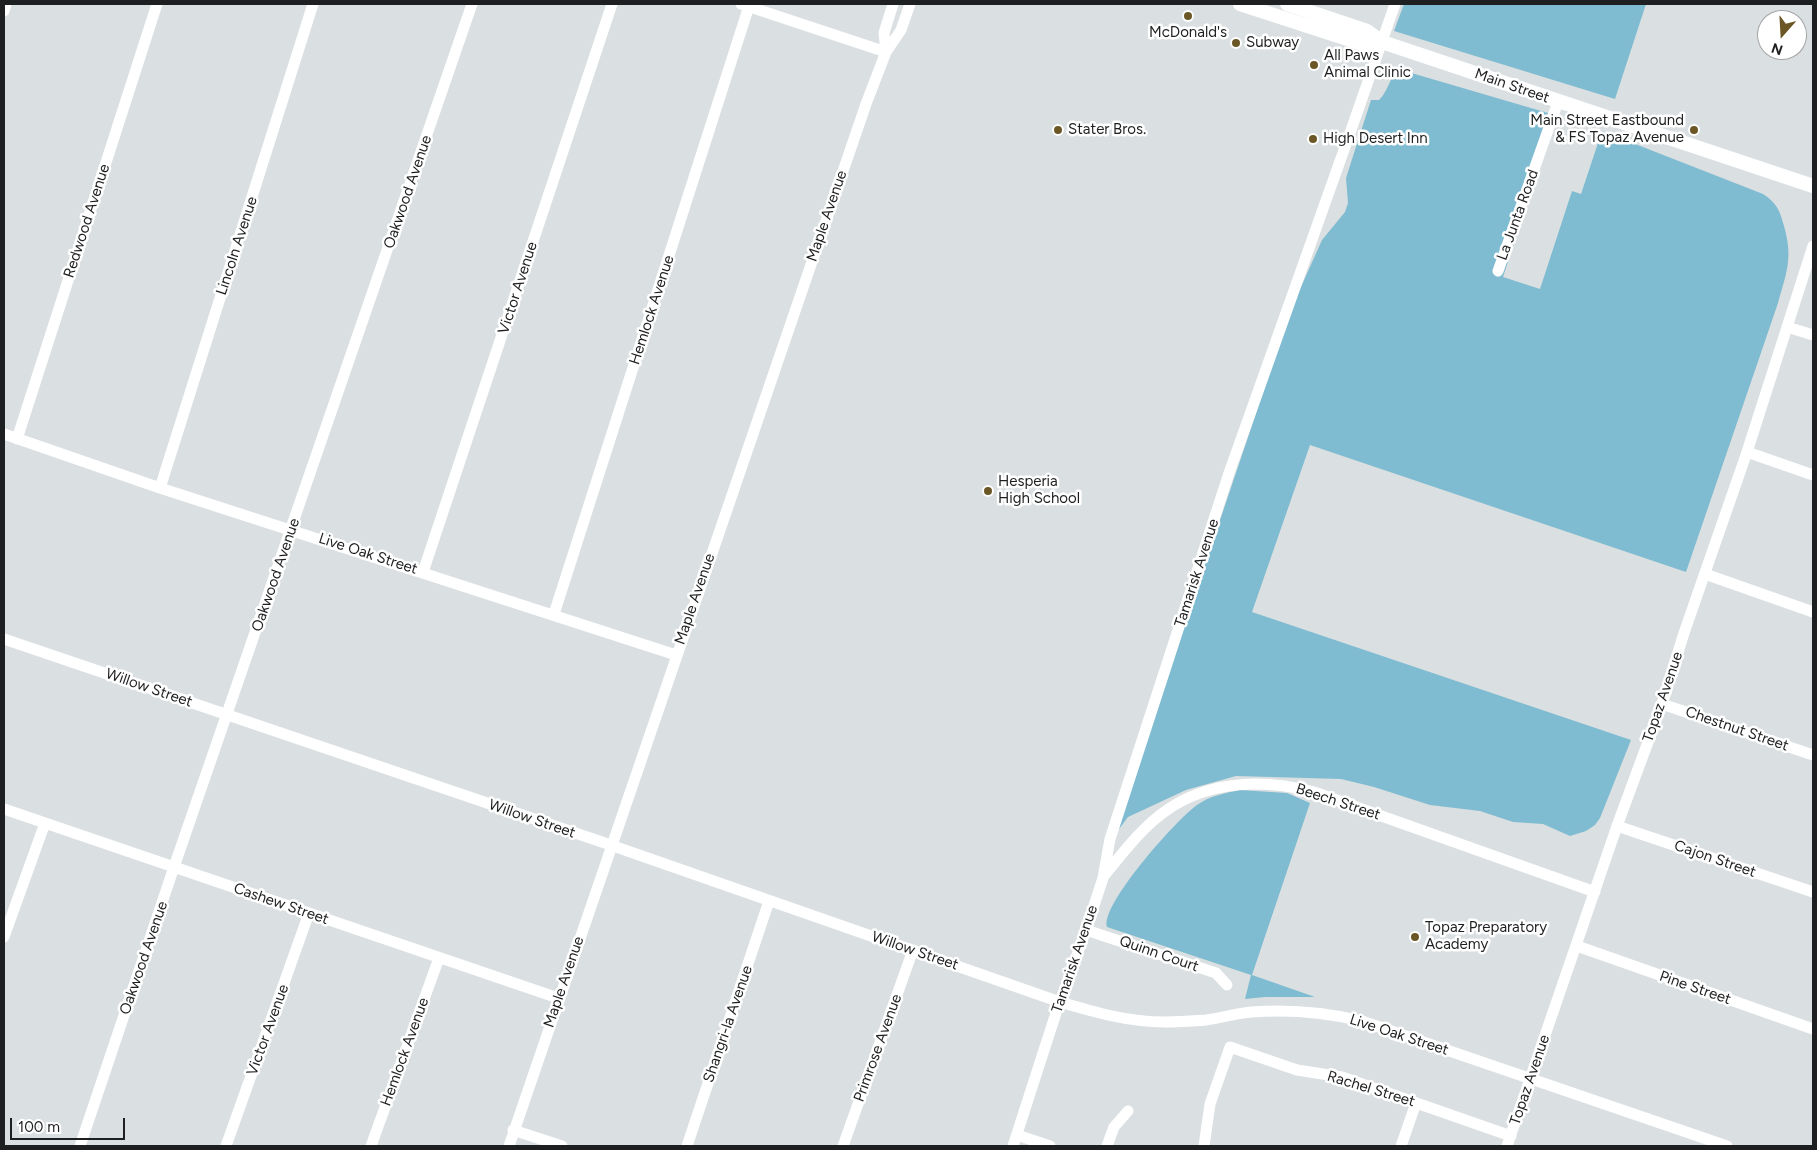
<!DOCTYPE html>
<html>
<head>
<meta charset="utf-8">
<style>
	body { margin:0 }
	#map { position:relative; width:1817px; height:1150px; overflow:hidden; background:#dadfe1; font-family:Figtree,sans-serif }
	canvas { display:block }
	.frame { position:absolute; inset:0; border:5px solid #1e1f20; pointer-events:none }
	.north { position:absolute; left:1757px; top:10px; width:50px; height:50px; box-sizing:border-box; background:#fff; border:1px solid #a5a5a6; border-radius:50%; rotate:199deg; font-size:14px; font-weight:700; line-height:20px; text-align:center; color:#1e1f20 }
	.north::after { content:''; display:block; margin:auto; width:18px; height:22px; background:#6b5725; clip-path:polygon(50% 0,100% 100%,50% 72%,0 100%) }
	.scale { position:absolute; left:10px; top:1118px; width:115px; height:22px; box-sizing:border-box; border:2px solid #1e1f20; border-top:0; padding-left:6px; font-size:15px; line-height:18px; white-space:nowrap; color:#1e1f20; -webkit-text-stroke:4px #fff; paint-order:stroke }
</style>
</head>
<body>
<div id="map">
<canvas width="1817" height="1150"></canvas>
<div class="frame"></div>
<div class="north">N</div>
<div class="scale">100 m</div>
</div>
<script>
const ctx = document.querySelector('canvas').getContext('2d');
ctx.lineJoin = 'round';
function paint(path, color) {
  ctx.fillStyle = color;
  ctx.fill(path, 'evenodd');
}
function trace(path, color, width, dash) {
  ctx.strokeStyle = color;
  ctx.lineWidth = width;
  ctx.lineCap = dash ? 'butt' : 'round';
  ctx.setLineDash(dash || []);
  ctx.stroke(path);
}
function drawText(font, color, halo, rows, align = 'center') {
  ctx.font = font + ' Figtree,sans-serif';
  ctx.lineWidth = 5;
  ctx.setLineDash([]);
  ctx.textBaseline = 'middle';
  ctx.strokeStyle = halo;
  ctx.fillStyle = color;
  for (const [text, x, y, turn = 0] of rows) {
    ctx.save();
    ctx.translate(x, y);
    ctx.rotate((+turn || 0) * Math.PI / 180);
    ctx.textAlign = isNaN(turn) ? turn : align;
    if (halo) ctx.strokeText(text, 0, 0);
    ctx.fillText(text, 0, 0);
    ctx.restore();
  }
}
paint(new Path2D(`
	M1404,4h242l-31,95 -221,-68z
	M1399,71l9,1 140,41 -13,66 -32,98 37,12 32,-98 9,3 21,-63 161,63c14,9 17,17 21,32 9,32 3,45 -6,77l-92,269 -376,-127 -58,167 379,128 -31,78 -5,7 -9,6 -16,5 -27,-12 -30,-2 -33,-11 -50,-6 -56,-18 -33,-8 -105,-3 -50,14 -58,27 -15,20 179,-530 30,-67 23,-28 3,-9 -2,-25 25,-78h8c11,-11 9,-22 20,-29z
	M1240,790l47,3 23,10 -58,172 63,22h-50l-20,2 6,-24 -144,-48c-7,-22 70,-108 90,-122 12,-9 29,-12 43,-15z`), '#7fbcd1');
trace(new Path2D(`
	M741,4l145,48
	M4,11l2,-7
	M886,52l-2,-19 9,-29
	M1498,271l60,-169
	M1787,327l26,8
	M4,434l156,54 516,167
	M17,439l140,-435
	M1747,452l66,23
	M160,488l153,-484
	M423,572l189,-568
	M1705,574l108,38
	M554,614l195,-608
	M4,639l595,202 461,161c34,10 68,20 104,20 14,0 29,-1 42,-2 16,-2 30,-7 46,-8 38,-3 72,0 110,9l365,125
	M1662,704l151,51
	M4,809l554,189
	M1617,826l196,66
	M1104,876c18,-22 39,-50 63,-66 43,-30 98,-31 147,-18l281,100
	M1086,930l130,43 11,12
	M4,937l41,-114
	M1577,946l236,83
	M513,1130l49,16
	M1017,1135l33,11
	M80,1146l94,-279 298,-863
	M226,1146l83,-233
	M371,1146l68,-188
	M509,1146l357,-1042 20,-52 15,-22 9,-26
	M687,1146l82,-245
	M843,1146l70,-196
	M1013,1146l43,-133 30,-83 17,-52 7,-39 119,-366 121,-340 45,-129
	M1107,1146l7,-19 14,-16
	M1204,1146l6,-42 20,-57 67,23 45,7 169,59
	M1401,1146l15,-43
	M1507,1146l110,-320 45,-122 22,-71 63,-181 66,-206`), '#fff', 11);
trace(new Path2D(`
	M1240,4l123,40 19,-2
	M1287,4l80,27 15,11 431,144`), '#fff', 14);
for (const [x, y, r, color] of [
	[1188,16,5,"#6b5725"],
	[1236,43,5,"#6b5725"],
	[1314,65,5,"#6b5725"],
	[1058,130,5,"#6b5725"],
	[1694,130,5,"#6b5725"],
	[1313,139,5,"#6b5725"],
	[988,491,5,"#6b5725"],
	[1415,937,5,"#6b5725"]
]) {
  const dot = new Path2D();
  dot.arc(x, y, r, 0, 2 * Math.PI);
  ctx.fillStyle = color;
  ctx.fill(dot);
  trace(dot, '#fff', 2);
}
drawText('15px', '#1e1f20', '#fff', [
	["McDonald's",1188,33,"center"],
	["Subway",1246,43],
	["All Paws",1324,56],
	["Animal Clinic",1324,73],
	["Main Street Eastbound",1684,121,"right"],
	["& FS Topaz Avenue",1684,138,"right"],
	["Stater Bros.",1068,130],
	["High Desert Inn",1323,139],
	["Hesperia",998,482],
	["High School",998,499],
	["Topaz Preparatory",1425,928],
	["Academy",1425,945]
], 'left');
drawText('15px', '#1e1f20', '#fff', [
	["Main Street",1512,86,19],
	["Oakwood Avenue",408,192,-71],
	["La Junta Road",1518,215,-70],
	["Maple Avenue",827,216,-71],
	["Redwood Avenue",87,221,-72],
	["Lincoln Avenue",237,246,-72],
	["Victor Avenue",518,288,-72],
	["Hemlock Avenue",652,310,-72],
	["Live Oak Street",368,554,18],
	["Tamarisk Avenue",1197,573,-72],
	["Oakwood Avenue",276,575,-71],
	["Maple Avenue",695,599,-71],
	["Willow Street",149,688,19],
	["Topaz Avenue",1663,697,-71],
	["Chestnut Street",1737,729,19],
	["Beech Street",1338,802,18],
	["Willow Street",532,819,19],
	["Cajon Street",1715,859,19],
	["Cashew Street",281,904,19],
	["Willow Street",915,951,19],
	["Quinn Court",1159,954,19],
	["Oakwood Avenue",144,958,-71],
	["Tamarisk Avenue",1075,959,-71],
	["Maple Avenue",564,982,-71],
	["Pine Street",1695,988,19],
	["Shangri-la Avenue",728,1024,-71],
	["Victor Avenue",268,1030,-70],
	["Live Oak Street",1399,1035,18],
	["Primrose Avenue",878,1048,-70],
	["Hemlock Avenue",405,1052,-70],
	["Topaz Avenue",1530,1080,-71],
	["Rachel Street",1371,1089,17]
]);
</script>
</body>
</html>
